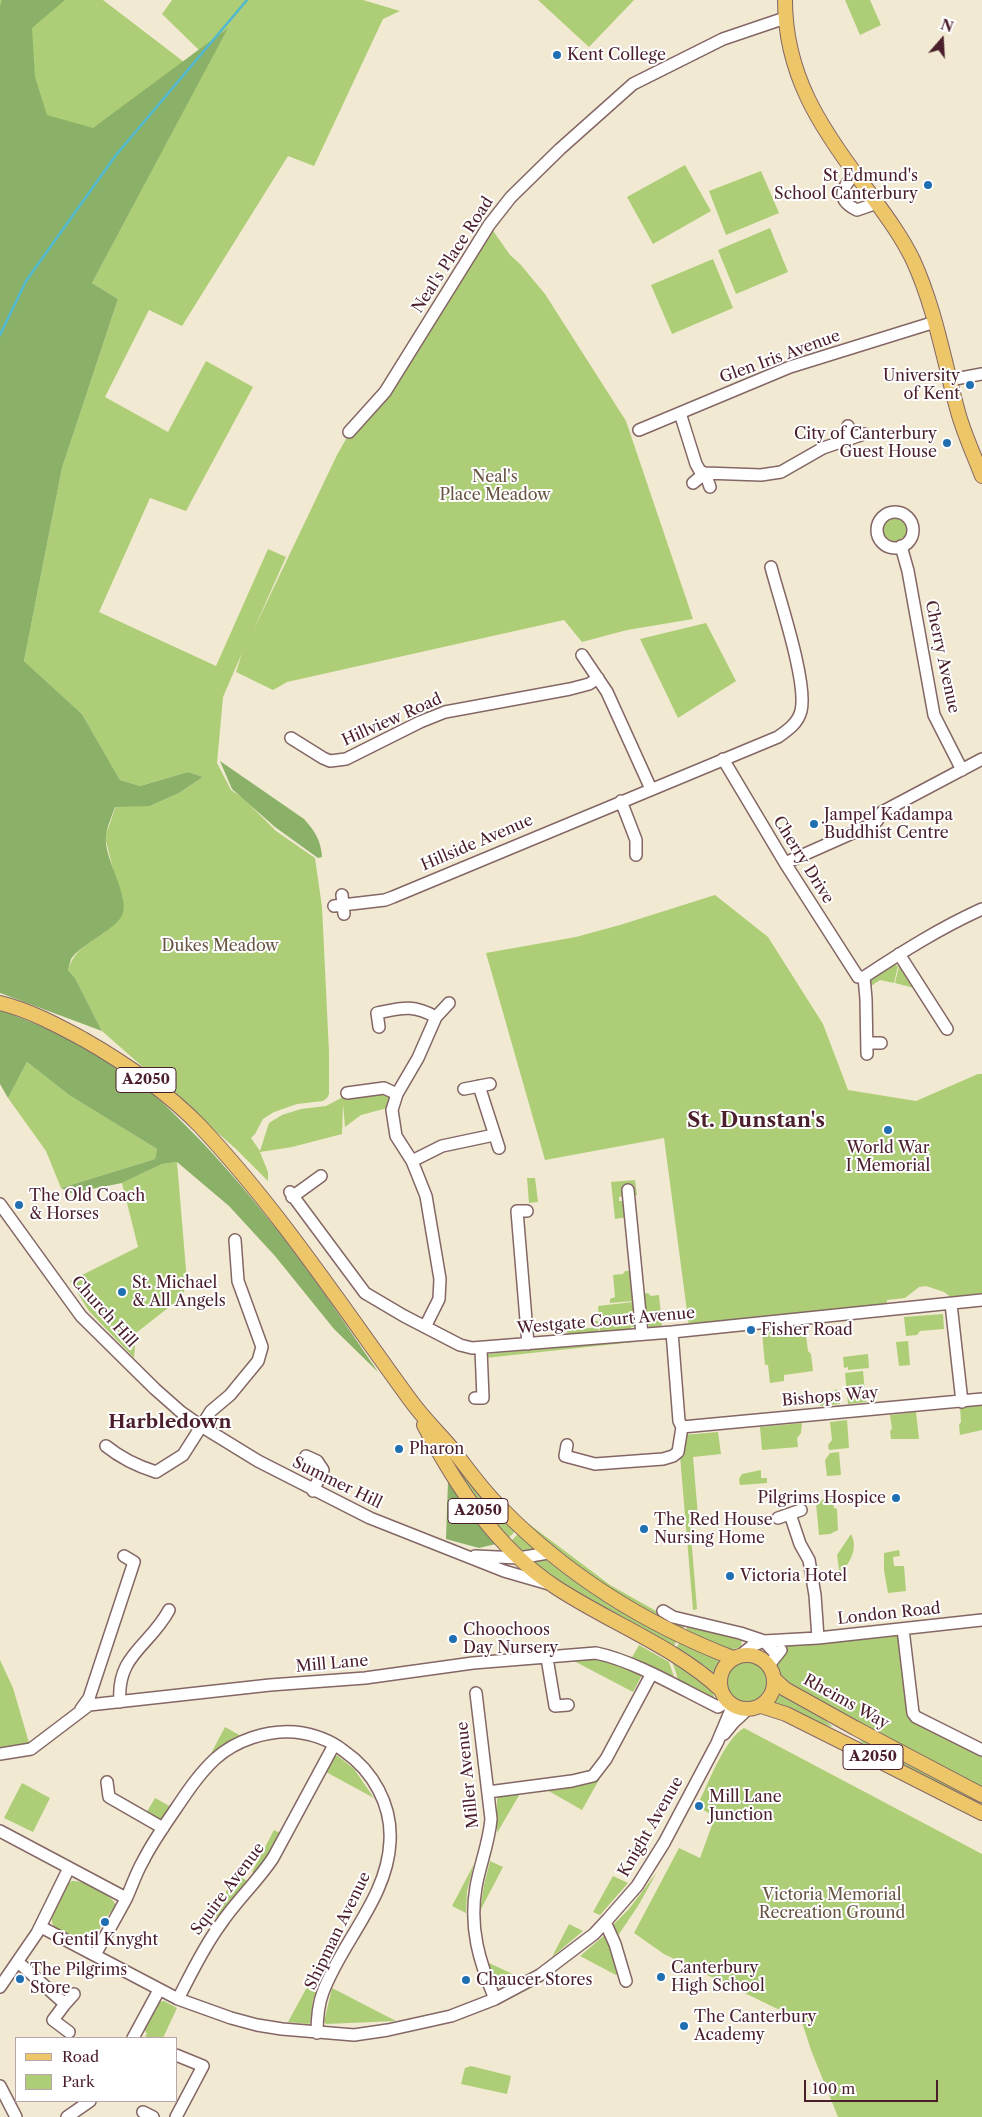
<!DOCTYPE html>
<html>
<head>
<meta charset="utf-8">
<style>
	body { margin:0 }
	#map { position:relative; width:982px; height:2117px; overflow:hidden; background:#f1e9d1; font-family:"Libre Caslon Text",serif }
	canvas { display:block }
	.legend { position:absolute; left:15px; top:2037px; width:162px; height:65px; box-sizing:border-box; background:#fff; border:1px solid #b7a5aa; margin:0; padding:6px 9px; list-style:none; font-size:15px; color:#4a1f2b }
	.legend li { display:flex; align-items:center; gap:10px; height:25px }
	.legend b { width:25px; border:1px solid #b7a5aa }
	.north { position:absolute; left:917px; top:15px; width:50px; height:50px; -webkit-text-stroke:4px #fff; paint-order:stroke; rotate:19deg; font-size:14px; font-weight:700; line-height:20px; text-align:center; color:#4a1f2b }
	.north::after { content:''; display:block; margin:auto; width:18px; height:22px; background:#4a1f2b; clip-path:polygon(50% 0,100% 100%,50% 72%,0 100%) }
	.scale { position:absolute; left:804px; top:2080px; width:134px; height:22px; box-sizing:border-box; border:2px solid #4a1f2b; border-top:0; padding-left:6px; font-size:15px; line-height:18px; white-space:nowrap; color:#4a1f2b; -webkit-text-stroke:4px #fff; paint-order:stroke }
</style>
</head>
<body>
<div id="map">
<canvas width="982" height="2117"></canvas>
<ul class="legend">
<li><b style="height:6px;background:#ecc669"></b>Road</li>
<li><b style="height:14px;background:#adce76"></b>Park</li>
</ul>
<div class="north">N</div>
<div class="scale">100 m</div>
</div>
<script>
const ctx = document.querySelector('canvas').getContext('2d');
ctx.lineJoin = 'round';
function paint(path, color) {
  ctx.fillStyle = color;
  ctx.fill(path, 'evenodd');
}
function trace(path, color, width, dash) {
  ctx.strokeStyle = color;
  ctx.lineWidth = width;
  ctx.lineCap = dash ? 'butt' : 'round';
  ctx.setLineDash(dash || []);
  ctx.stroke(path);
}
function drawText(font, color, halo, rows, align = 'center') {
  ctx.font = font + ' "Libre Caslon Text",serif';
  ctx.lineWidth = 4;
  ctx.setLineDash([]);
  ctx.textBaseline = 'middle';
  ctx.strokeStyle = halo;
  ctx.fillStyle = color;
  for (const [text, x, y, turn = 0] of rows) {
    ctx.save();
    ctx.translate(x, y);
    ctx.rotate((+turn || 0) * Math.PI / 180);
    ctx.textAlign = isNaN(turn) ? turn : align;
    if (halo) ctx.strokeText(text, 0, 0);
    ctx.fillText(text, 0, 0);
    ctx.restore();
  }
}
paint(new Path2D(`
	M0,0h103l81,62 -91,82 -93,130z
	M172,0h191l37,11 -17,8 -69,147 -26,-10 -106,170 -33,-16 -44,87 63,35 38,-71 47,26 -67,124 -36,-13 -51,114 117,54 52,-117 18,8 -33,74 84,-176 17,-30 15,-14 120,-186 21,30 10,9 25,30 81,127 67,198 -66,11 -45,12 -18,-22 -277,62 -14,8 -37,-18 6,-19 -19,44 -6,66 14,27 13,9 32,32 39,27 7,49 7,145v42l-2,4 -4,3 -26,3 -23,8 -11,7 -8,15 -4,4 9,13 9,-28 13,-8 19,-6 25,-3 17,-9 39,-6 8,5 -3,12 -26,7 -16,12 -2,-23 -1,30 -50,13 -32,5 8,20v9l-32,-32 -134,-118 -27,-53 -7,-8c7,-24 27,-28 43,-43 6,-6 9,-21 12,-29l-10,-29 -8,-32 11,-31h34l29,-13 24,-16 -15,-5 -48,14 -20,-6 -38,-66 -58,-53 38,-193 56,-169 -26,-16 135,-254 -28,21 -37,-36z
	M538,0h96l-45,47z
	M845,0h25l11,25 -21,10z
	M685,165l26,46 -58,33 -26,-47z
	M761,171l18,42 -53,22 -17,-44z
	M770,228l18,44 -52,22 -18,-44z
	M713,259l20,49 -61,26 -21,-49z
	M881 529a13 13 0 1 1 26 0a13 13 0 1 1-26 0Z
	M706,623l30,58 -58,37 -38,-79z
	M715,895l53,42 55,87 25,66 68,11 62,-27h4v219l-31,4 -7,-5 -18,-6 -7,1 -14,11 -18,2v6l-198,20 -25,-188 -119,22 -59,-207 90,-16 44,-12z
	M893,964l5,2 -4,17 -14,-3 -9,6 -4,-6z
	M899,966l5,1 14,22 -23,-6z
	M27,1062l42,33 88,54 -2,10 -94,29 -15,-37 -38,-53z
	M177,1162l10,120 -5,15 -46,36 -2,25 -45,-47 -19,-30 68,-34 -16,-64 40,-19z
	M535,1178l3,24 -9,1 -2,-25z
	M635,1180l2,15h-2l-1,-10 -9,1 -2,10 -4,1v4h5l3,16 -12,2 -4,-37z
	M625,1271h5l3,30 -23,2v-4l5,-2 -2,-22 10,-1z
	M648,1293l3,3 8,-1 3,31 -13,2v-3l-4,1 -3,-32z
	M633,1302l2,25h-4v2l-31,3 -2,-26z
	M943,1314l1,15 -24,2 -3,4 -11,1 -2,-19z
	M595,1321h3l1,11 -32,3v-5l24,-2 4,-2z
	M805,1328l3,23 3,3 2,17 -29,4v6l-14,2 -2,-18h-3l-3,-33z
	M634,1339v3l-149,16 1,-3 4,-1z
	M908,1341l2,24 -11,1 -3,-24z
	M868,1354l1,14 -21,2v-3l-4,1 -1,-11z
	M863,1371l3,31 -18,2 -3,-31z
	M835,1389l4,2 1,13 -20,2 -1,-8 16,-2z
	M982,1405v25l-22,5 -1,-10 2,-3 -1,-15z
	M916,1412l3,27h-28l-1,-8 2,-2 -2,-14z
	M847,1420l2,28 -20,2 -1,-5 4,-5 -2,-18z
	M802,1423l-1,10 -4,5 1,9 -36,3 -2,-23z
	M718,1432l3,22 -28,3 5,59 -8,7 7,86 -4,1 -13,-154 4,-21z
	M440,1442l76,88 -8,9 -42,-54z
	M839,1452l2,23 -14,1 -2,-16 5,-7z
	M761,1470v8h6v5l-27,2 -1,-6 3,-5z
	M829,1497l4,1 1,10 3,1 1,21 -8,4 -11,1 -3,-32z
	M529,1524l81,61 62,35 13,4 -2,6 -81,-44 -76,-60z
	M519,1533l17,15 -16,4 -10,-10z
	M851,1534c8,16 -2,28 -11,42l-3,-21z
	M899,1550l1,6 -7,1 1,9h10l2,25 -18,2 -4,-23v-17z
	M544,1559l134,80 -6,10 -101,-60 -41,-28z
	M688,1624l54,13 -1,10 -11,3 -44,-19z
	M903,1629l9,81 70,39v46l-207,-115 -6,-15 14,-17 8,-6z
	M680,1641l29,15 11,3 -7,14 -9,-8 -29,-14z
	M639,1645l30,17 8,24 -47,-25z
	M587,1659l25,2 30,14 -9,17 -61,-32z
	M0,1660l13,28 17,58 -30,5z
	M672,1661c11,7 47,27 42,41l-33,-14z
	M727 1682a20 20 0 1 1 40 0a20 20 0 1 1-40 0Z
	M780,1692l38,22 15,13 -21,-6 -38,-17z
	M225,1727l16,9 -1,3 -34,24z
	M744,1728l238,126v263h-144l-27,-67 -12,-37 -7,3 -128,-62 -30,-21 45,-85 21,10 15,-41 -18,-11c11,-21 27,-67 47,-78z
	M859,1740l19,5 104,55v7l-109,-56z
	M334,1756h4l16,13 20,29 -48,-26z
	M600,1778l-18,32 -35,-20 42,-6z
	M22,1783l28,15 -17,34 -29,-14z
	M521,1792l-24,41v-34l2,-3z
	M155,1798l18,10 -11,17 -17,-10z
	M274,1830l6,3 -11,21 -14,20 -3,-2z
	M490,1861l13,6 -23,44 4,-26z
	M474,1864l-7,27 -1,22 -14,-7z
	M657,1872l-19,34 -21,31 -6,-10 18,-18z
	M235,1874l14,8 -31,35 -4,-1z
	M613,1876l15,7 -28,32 -7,-3z
	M72,1881c12,-1 36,12 43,22v8l-3,-1c-4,6 -10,11 -12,18 -3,7 -2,11 -6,17l-6,1c-44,-22 -44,-18 -20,-62z
	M569,1924l14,7 -31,26z
	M606,1934l13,39 -3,2 -36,-19z
	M329,1947l6,4 -15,29 -7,-4z
	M487,1962l34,16 -27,1z
	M312,1978l7,4 -6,18 -3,23 -2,1 -20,-2z
	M332,1988l64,33 -70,3 -2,-2z
	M164,2001l13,7 -14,30h-14l-4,-2 2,-2 -3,-5 15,-27z
	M471,2066l40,10 -4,18 -46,-10 4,-16z`), '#adce76');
paint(new Path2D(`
	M2,0h63l-33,28 3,49 12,38 46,13 135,-100 -136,255 26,16 -56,169 -38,193 58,53 38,66 20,6 48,-14 15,5 -24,16 -29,13 -35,1c-3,9 -8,19 -9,29 -3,21 23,58 17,77 -5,16 -42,31 -52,46 -1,3 -2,7 -3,11l7,8 27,53 -102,-38v-987z
	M220,761l84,58c11,12 17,22 18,38l-4,1 -43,-31 -43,-38z
	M0,1010c46,17 88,36 128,64 27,19 50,44 73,67 68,72 122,149 177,231l-44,-43 -59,-73 -46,-50 -52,-44 -15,2 -40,19 -51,10 -10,-5 94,-29 2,-10 -88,-54 -42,-33 -19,36 -8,-14z
	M448,1481l48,63 -17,4 -33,-9z`), '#8ab167');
trace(new Path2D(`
	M0,335l26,-54 90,-126 131,-155`), '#51b8cf', 2.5);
const minor = new Path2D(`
	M855,174c-14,14 -19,26 2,36l20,-7
	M950,380l32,-6
	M680,413l16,51 4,7 5,2 56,2 20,-3 42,-24 41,-14
	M848,426l4,12
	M639,430l151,-63 145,-45
	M349,432l36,-40 104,-167 22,-28 49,-48 73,-65 90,-45 62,-21
	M693,483l12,-10 5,14
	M877 530a18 18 0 1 1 36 0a18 18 0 1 1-36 0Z
	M901,546l7,25 26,144 28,55
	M582,655l25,37 44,97
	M291,738l32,20 7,3 16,-2 74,-37 25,-10 125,-23 19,-5 9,-6
	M723,759l62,104 73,114h6c38,-25 76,-49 118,-68
	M621,801l15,39v15
	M785,863l81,-36 11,-6 5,-9 100,-53
	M342,895l2,19
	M334,906l51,-6 8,-3 385,-160c10,-7 20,-14 23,-26 7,-28 -22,-113 -30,-144
	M899,954l48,75
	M864,977l2,22 1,55
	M379,1027l-2,-14c25,-5 35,-9 59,4
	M867,1043h14
	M479,1086l20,62
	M464,1089l26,-5
	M347,1093l37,-5 13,6
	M412,1161l30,-15 52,-11
	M628,1190l14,144
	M290,1192l75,101 39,23 56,29 12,3 200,-16 310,-32
	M292,1197l29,-21
	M0,1204l81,112 74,73 26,23 20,14 57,35 112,57 134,53 45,13
	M527,1211h-10l11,133
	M951,1304l11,98
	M425,1327l14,-28 1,-20 -14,-83 -14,-35 -16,-25 -4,-26 5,-16 21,-36 18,-41 13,-14
	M475,1398h8l-2,-49
	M682,1427l300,-28
	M567,1445l-2,11 30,8 68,-5 10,-3 5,-4 4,-25 -3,-6 -7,-89
	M106,1446c16,13 31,20 50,26l27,-17 28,-44 19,-16 28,-34 4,-14 -24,-66 -3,-41
	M306,1456l11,5 6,9 -10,21
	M790,1514l10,30 9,16 6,35 3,43
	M778,1518l23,-8
	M475,1556l44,2 29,-5
	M663,1611l10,6 67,16 24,8 12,13
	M903,1629l10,84 3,4 66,33
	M741,1655l11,-9 12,-5 54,-3 164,-18
	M547,1658l8,48 13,-1
	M769,1665l12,-15
	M476,1693l15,126c-2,24 -11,45 -15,68 -7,41 3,74 19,112
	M120,1702c-4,-47 30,-56 49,-92
	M81,1709l8,-11 45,-136 -10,-6
	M724,1734l9,-11 15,-14
	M0,1754l31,-5 58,-44 181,-20 95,-7 108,-15 123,-10c39,8 85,36 122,54l10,-6
	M107,1782l2,15 54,31
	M488,1792l84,-11 21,-5 13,-17 45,-84
	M0,1831l126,67
	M605,1922l10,22 11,37
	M41,1927l137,72 53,19 26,7 25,4 72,6 34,-5 63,-14 44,-17 45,-24 54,-41 14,-15 29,-33 27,-43 53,-100 16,-38
	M95,1955c10,-19 21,-37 31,-56 6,-13 10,-26 17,-38 9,-18 21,-35 32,-51 12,-18 24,-36 40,-51 21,-19 52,-29 80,-27 18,2 35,8 49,19 29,20 48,54 46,90 -2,56 -48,100 -67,151 -5,13 -6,27 -6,41
	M18,1962l47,42 -12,16 16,12
	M0,1987l37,-54 32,-65
	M178,1999c13,-25 25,-51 42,-74 16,-24 37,-43 53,-67l61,-113
	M65,2004l9,-10
	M133,2038l26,-48
	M176,2055l27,11 -27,51
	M0,2086l16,31
	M143,2112l10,5
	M67,2117l23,-16`);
const major = new Path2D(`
	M785,0c0,74 35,127 78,184 18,25 37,49 50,76 22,48 31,101 45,152 6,22 16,43 24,64
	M0,1003c29,7 57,22 83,36 42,24 83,52 117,87 79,84 143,182 211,275 13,18 29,33 43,50 15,20 30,41 48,58 65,66 145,116 231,149
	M424,1425c32,61 72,122 130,161 52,35 122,61 167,104
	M720 1682a27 27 0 1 1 54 0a27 27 0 1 1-54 0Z
	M775,1680l10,9 70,39 127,67
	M761,1706l25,8 62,31 134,68`);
trace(minor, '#846665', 14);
trace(major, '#846665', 16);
trace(minor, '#fff', 11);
trace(major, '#ecc669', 14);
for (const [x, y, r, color] of [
	[557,55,5,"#1f6fb2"],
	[928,185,5,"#1f6fb2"],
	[970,385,5,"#1f6fb2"],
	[947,443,5,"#1f6fb2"],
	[814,824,5,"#1f6fb2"],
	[888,1130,5,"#1f6fb2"],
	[19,1205,5,"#1f6fb2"],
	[122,1292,5,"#1f6fb2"],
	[751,1330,5,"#1f6fb2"],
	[399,1449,5,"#1f6fb2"],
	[896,1498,5,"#1f6fb2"],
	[644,1529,5,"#1f6fb2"],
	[730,1576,5,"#1f6fb2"],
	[453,1639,5,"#1f6fb2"],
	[699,1806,5,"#1f6fb2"],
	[105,1922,5,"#1f6fb2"],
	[661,1977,5,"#1f6fb2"],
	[20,1979,5,"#1f6fb2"],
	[466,1980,5,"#1f6fb2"],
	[684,2026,5,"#1f6fb2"]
]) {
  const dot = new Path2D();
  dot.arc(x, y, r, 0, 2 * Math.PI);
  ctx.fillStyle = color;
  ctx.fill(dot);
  trace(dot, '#fff', 2);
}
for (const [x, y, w] of [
	[146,1080,60],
	[478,1511,60],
	[873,1757,60]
]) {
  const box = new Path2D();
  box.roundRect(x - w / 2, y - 12.5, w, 25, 4);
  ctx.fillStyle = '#fff';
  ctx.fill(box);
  trace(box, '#4a1f2b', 1);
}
drawText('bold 15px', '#4a1f2b', null, [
	["A2050",146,1080],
	["A2050",478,1511],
	["A2050",873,1757]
]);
drawText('16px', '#4a1f2b', '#fff', [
	["Kent College",567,55],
	["St Edmund's",918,176,"right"],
	["School Canterbury",918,194,"right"],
	["University",960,376,"right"],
	["of Kent",960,394,"right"],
	["City of Canterbury",937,434,"right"],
	["Guest House",937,452,"right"],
	["Jampel Kadampa",824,815],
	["Buddhist Centre",824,833],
	["World War",888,1148,"center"],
	["I Memorial",888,1166,"center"],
	["The Old Coach",29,1196],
	["& Horses",29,1214],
	["St. Michael",132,1283],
	["& All Angels",132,1301],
	["Fisher Road",761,1330],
	["Pharon",409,1449],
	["Pilgrims Hospice",886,1498,"right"],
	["The Red House",654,1520],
	["Nursing Home",654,1538],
	["Victoria Hotel",740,1576],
	["Choochoos",463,1630],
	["Day Nursery",463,1648],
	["Mill Lane",709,1797],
	["Junction",709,1815],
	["Gentil Knyght",105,1940,"center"],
	["Canterbury",671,1968],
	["High School",671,1986],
	["The Pilgrims",30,1970],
	["Store",30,1988],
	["Chaucer Stores",476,1980],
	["The Canterbury",694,2017],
	["Academy",694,2035]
], 'left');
drawText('16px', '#4a1f2b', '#fff', [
	["Neal's Place Road",453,255,-57],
	["Glen Iris Avenue",780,357,-20],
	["Cherry Avenue",942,657,78],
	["Hillview Road",392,720,-24],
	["Hillside Avenue",477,843,-23],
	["Cherry Drive",803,860,58],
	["Church Hill",104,1312,48],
	["Westgate Court Avenue",606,1321,-5],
	["Bishops Way",830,1397,-5],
	["Summer Hill",337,1483,26],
	["London Road",889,1614,-6],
	["Mill Lane",332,1664,-5],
	["Rheims Way",846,1702,29],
	["Miller Avenue",468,1775,-96],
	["Knight Avenue",651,1827,-60],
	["Squire Avenue",228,1889,-53],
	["Shipman Avenue",338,1931,-64]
]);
drawText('16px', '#685442', '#fff', [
	["Neal's",495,477],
	["Place Meadow",495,495],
	["Dukes Meadow",220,946],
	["Victoria Memorial",832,1895],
	["Recreation Ground",832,1913]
]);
drawText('bold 19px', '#4a1f2b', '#fff', [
	["Harbledown",170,1423]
]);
drawText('bold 21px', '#4a1f2b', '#fff', [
	["St. Dunstan's",756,1121]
]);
</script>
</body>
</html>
